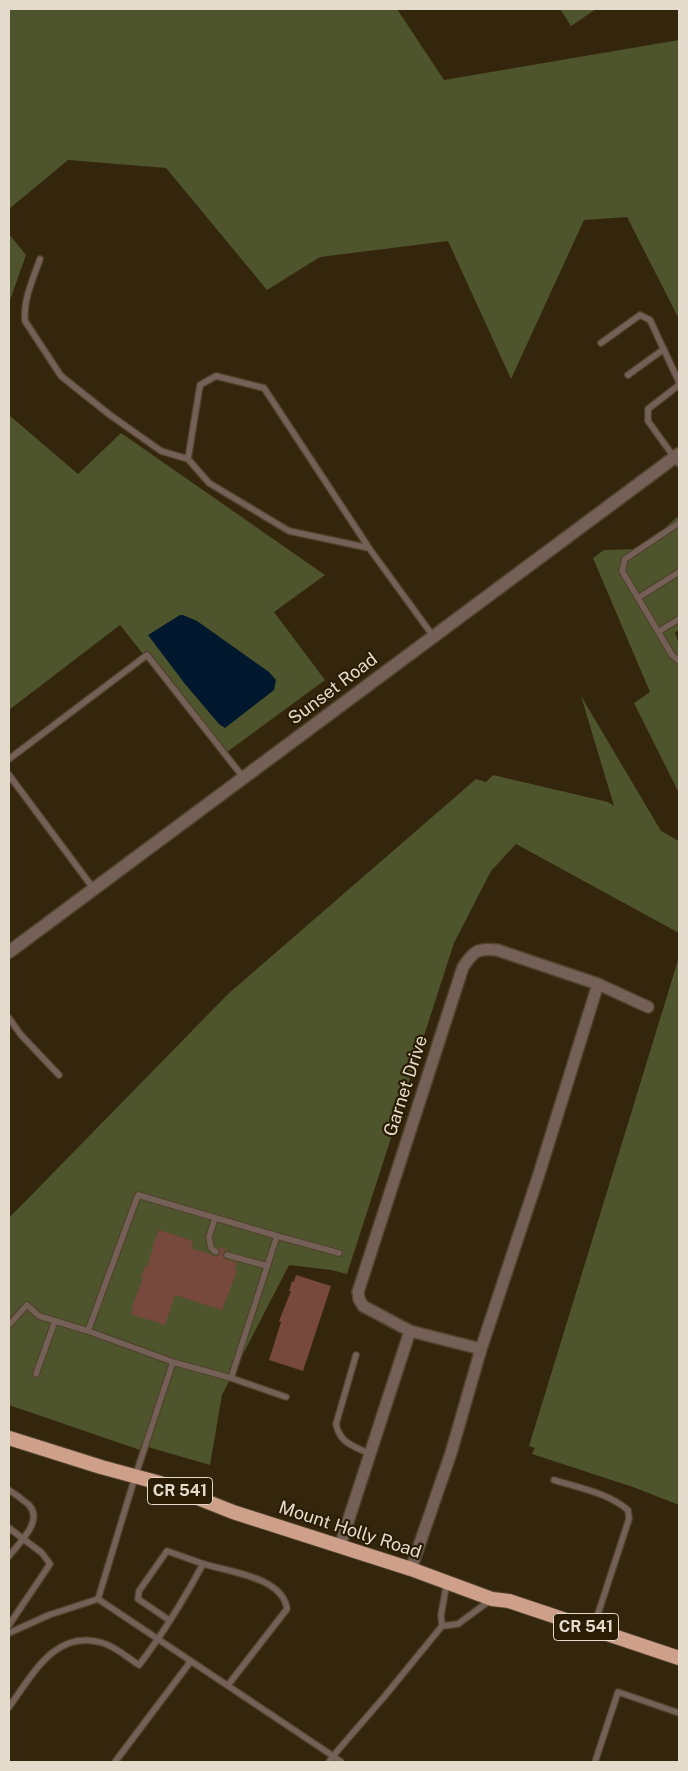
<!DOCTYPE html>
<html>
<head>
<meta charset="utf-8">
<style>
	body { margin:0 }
	#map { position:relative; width:688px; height:1771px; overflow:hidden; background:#34260d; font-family:"Public Sans",sans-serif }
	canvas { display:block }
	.frame { position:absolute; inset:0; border:10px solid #e4dbcd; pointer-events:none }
</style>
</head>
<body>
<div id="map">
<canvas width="688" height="1771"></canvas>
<div class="frame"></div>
</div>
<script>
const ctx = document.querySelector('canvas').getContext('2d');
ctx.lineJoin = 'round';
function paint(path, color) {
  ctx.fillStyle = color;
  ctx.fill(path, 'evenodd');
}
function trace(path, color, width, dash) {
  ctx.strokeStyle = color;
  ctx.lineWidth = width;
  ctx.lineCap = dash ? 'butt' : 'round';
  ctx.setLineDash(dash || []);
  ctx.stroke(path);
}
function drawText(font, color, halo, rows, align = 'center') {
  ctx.font = font + ' "Public Sans",sans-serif';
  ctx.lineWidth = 4.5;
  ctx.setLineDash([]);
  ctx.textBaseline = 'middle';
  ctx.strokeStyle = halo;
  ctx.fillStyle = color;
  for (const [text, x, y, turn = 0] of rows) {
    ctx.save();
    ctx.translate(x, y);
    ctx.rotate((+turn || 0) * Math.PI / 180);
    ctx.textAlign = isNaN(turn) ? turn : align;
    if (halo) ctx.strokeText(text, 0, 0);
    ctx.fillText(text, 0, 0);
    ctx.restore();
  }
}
paint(new Path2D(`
	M9,9h388l47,71 235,-40v279l-52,-102 -43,3 -73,159 -63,-138 -128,16 -53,33 -101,-122 -98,-8 -59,49z
	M560,9h36l-25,17z
	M9,234l17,21 -17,48z
	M9,415l69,59 43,-41 204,142 -51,37 51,68 -102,75 -103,-130 -111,85z
	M677,517l2,2v110l-4,4 4,11v149l-45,-90 16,-11 -57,-134 11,-8 38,-1z
	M581,696l80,135 18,10v92l-163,-89 -25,27 -37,72 -107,331 -16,-4 -42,-5 -67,130 -12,70 -69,-20 -1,5 -131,-45v-187l219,-224 248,-215 10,3 7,-7 115,27 6,4z
	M679,957v548l-46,-18 -101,-33 3,-6 -6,-2z`), '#4e542b');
paint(new Path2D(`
	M180,615h3l14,6 72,51 7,8 -2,10 -49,38 -6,-4 -34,-40 -37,-49z`), '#00182d');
paint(new Path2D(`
	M159,1230l34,11 -2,7 24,8h3l2,-3 -2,-6 11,3 -5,1 -1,6 2,2 12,4 -2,7 2,1 -15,39 -47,-15 -10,30 -34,-11 2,-7h-1l11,-29 -2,-1 4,-11 2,1 6,-20h-1z
	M296,1275l35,11 -28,85 -34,-11 12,-38 -2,-1 12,-30h-2l3,-10 2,1z`), '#77493c');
const service = new Path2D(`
	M40,259c-7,20 -17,41 -15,62l36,55 49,39 51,36 27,8
	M601,343l39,-28 10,5 29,62
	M628,375l36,-26
	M679,385l-31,24v12l31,43
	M679,523l-54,36 -3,12 50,84 7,6
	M369,548l-80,-17 -80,-48 -21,-24 12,-74 16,-9 48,12 105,160 64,88
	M638,598l41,-26
	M658,632l21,-13
	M9,759l138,-104 96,122
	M9,775l84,113
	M9,1018l12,17 38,40
	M215,1218l-6,19 2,11 5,4
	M277,1236l62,17
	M227,1255l40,11
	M9,1325l18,-20 12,11 49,15
	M356,1355l-20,69c4,20 18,22 34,30
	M173,1362l58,16 46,-142 -139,-41 -50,136 85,31 -38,115 -37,122 235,157 -4,6
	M36,1374l19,-53
	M231,1378l55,19
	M554,1480c26,8 54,13 74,30l1,9 -36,110
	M9,1490c6,4 13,9 19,14 17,16 -9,39 -19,52
	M9,1528l33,25 8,11 -41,61
	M169,1620l-31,-21 1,-8 28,-40c12,4 24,9 37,13 25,8 79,13 83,45l-59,76
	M442,1626l-1,-11 6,-33
	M9,1633l40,-18 49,-16
	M9,1707c23,-31 46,-79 94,-64 13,4 25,15 36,22 24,-31 45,-66 64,-101
	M115,1762l76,-101
	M341,1762l-8,-6 51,-59 58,-71 16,-2 34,-25
	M595,1762l23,-70 61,21`);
const minor = new Path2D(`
	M481,1349l-71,-18 -47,-25 -4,-7 -1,-7 105,-325c11,-16 14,-19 34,-17l101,34 50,23
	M340,1546l70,-215
	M411,1569l40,-116 30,-104 58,-175 59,-190`);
const tertiary = new Path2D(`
	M9,952l670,-498`);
const trunk = new Path2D(`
	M9,1438l92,29 59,16 73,29 178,57 81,30 17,2 170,57`);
trace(service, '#50432c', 8);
trace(minor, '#50432c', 14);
trace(tertiary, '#50432c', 15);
trace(trunk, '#50432c', 16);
trace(service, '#746056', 5.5);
trace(minor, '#746056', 11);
trace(tertiary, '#746056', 12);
trace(trunk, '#cea08a', 14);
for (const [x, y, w] of [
	[180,1491,65],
	[586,1627,65]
]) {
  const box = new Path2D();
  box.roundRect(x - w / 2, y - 13.5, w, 27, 4);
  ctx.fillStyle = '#2a1d04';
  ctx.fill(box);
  trace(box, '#e4dbcd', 1);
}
drawText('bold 16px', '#e4dbcd', null, [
	["CR 541",180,1491],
	["CR 541",586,1627]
]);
drawText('18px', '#e4dbcd', '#2a1d04', [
	["Sunset Road",333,689,-37],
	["Garnet Drive",406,1086,-72],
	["Mount Holly Road",350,1530,18]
]);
</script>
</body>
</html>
